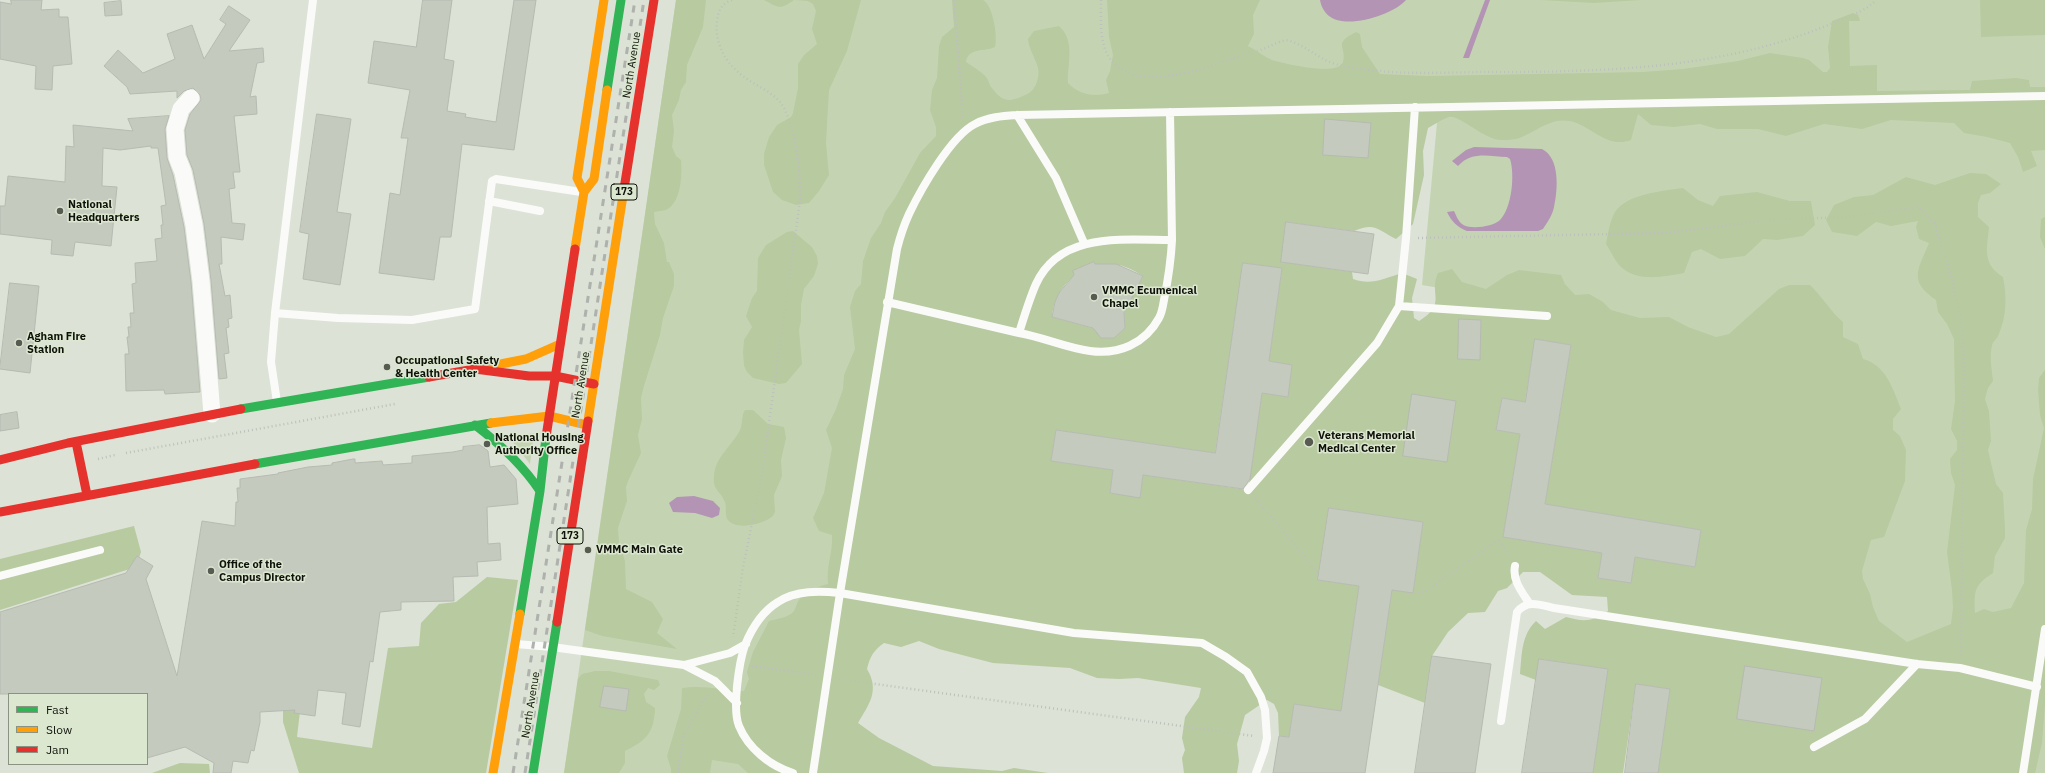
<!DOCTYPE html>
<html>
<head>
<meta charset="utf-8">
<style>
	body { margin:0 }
	#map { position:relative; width:2045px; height:773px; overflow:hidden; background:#dce2d5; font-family:"IBM Plex Sans",sans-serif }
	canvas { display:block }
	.legend { position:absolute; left:8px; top:693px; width:140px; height:72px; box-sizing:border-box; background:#dce7d0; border:1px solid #8a9281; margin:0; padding:5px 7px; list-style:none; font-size:12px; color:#0f120a }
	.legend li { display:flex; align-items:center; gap:8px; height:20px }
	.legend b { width:20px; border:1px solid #8a9281 }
</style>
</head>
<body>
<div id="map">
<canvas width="2045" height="773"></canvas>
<ul class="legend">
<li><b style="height:5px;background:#30b455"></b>Fast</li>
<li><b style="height:5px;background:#ff9f0a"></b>Slow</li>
<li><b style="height:5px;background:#e5322d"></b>Jam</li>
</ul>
</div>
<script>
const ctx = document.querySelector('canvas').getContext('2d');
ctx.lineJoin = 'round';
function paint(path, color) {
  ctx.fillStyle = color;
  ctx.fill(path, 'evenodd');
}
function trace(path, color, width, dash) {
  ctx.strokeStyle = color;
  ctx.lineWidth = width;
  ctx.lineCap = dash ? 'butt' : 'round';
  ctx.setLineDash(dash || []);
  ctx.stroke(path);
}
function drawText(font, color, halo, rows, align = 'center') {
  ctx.font = font + ' "IBM Plex Sans",sans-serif';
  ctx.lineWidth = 3;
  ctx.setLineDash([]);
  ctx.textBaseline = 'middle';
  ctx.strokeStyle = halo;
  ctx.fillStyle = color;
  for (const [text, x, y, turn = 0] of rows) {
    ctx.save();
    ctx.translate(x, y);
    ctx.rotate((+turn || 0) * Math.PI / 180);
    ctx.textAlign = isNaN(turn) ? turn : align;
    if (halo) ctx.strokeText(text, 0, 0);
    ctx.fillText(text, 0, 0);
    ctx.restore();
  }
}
paint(new Path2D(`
	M676,0h1369v773h-32l-183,-122 -157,-323 -251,-43 16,-173 -408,10 -208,651h-258z
	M534,433l-4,31 -21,-27z`), '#c4d4b2');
paint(new Path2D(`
	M676,0h30l-3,27 -16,38 -1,17 -5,8 -2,10 -7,15 2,16 -2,16 4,9 5,4c1,14 1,42 -15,50 -3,1 -8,1 -12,2l1,12 9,19 3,19h2l5,12v12l-11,32 -3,17 -16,51 -3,12 1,21 -4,16 3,18 -12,26 -3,8 1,14 -9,27 1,15 6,18 1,28 26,13 11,17 -6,14 20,16 -75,-13 -17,-6z
	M764,0h30c-14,10 -15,8 -30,0z
	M795,0h66l-14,51 -18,39 -3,53 3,32 -10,16 -10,12 -13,2 -14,-5 -9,-8 -9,-27v-11l5,-17 8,-12 14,-8 2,-4 5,-25v-24l6,-9 13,-11 -5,-15 4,-18 -3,-7 -5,-3z
	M952,0c8,0 23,0 31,0 10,5 15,37 12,47 -9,5 -27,0 -29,15 7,5 15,9 20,15 3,3 3,8 6,11 12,17 21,13 37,5 7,-4 11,-17 9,-25 -3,-11 -9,-18 -10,-29l6,-8 25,-5c17,15 8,39 9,57 12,12 25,14 41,10l-3,-13 4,-9 3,-16 -4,-18 -2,-37h153l-7,15 1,19 -6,12c8,4 15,10 24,14 11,3 66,17 71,2 4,-16 -11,-18 13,-30l4,2 2,13 18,27 47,2 216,-4 40,-3 55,-8 32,-8 33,5 6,2 14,12h4l3,-4 -2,-21 4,-26 21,-8 5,2 2,6h-11l1,45 27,-1v26l93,-1 2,-9 44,-3 13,2 1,7h15v63l-14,1 6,15 -14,6 -5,-15 -8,-14 -23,-6 -23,-4 -10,-10 -63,-3 -29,9 -38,-5 -38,12 -28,-7h-41l-17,-5 -26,3 -23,-2 -13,-11 -7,26c-25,9 -39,-14 -61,-19 -21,-4 -36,13 -54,18 -4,1 -11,1 -15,1 -17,0 -42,-26 -52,-23 -7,2 -15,8 -21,11l-5,23 1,24 -11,49 -17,15c-18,-9 -21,-17 -42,-8l-68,-9 -4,40 70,10 1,7c18,7 32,-1 49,-6l15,6 -5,19 2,20 5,3c29,-18 9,-27 19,-48l14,-4 10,13 24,7 21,-14 12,-5 42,5 4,9 10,11 14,-1 14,8 8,8 29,8 29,-1 19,10 28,10 13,-3 50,-45 10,-4h21c12,11 20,26 33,37v15l15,7 5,15c23,6 30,30 38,50l-8,10v11l7,6 6,14 -1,31 -21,56 -13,3 -9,31 1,8 7,15 3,13 6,14 28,21 44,-18 2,-16 -1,-18 -5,-38 8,-67 -4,-12 -1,-14 7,-9v-9l-6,-12 4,-28 -1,-62 -7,-15 -9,-12 -2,-12c-29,-19 -17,-32 -7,-57l-10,-4 -3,-12 2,-6 -27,5 -15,-4 -19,14 -25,-4 -6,-12 8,-15 20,-8 19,-2 33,-18 29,8 35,-12 16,1 15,10 -11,9 -9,2 -3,8v14l11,10c-2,22 -7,37 14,50 4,20 4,39 -5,59 -1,3 -6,6 -6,10 -3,11 0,24 1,35l-5,7 -3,11 4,12 2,30 -3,9 8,34 7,9 2,34v11l-10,18 -2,17c-19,12 -19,18 -18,40l9,-4 9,3 18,-4 13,-25 2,-53 6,-21 1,-30 11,-51 -4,-13 -2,-25 1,-12 6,-8v335l-3,38 -7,30h-377l12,-84 -34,-5 -13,89h-30l15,-104 -68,-10 -4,21 -16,-6c2,-19 1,-39 16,-53l9,8 21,-12c18,5 26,5 42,-6l-1,-14 -35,-2 -32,-23h-17l-16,16 -9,3 -13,21 -17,1 -20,19 -16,24 -7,47 -47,-18 14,-95 21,3 10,-71 -94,-14 -11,72 41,6 -18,125 -47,-7 -5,33 -10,-1 -1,-23 -4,-9 -7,-4 -22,15 -8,29 2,17 -2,12h-53l-2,-15 3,-8 -3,-12 3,-21 14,-20 2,-9 -63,-10 -19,1 -22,-1 -27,-10 -77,-5 -54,-14 -20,-8 -18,6 -17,-4c-10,7 -14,13 -17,26 13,22 2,35 -9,54l21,15 54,28 69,5 12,-3 34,5h-300l-10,-9 -26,-4 -2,13h-39v-4l-4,-13 14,-47 1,-21c21,-3 41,2 62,3l5,-12 -2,-7 6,-20 16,-31c7,-2 16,-3 22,-7 4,-3 4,-6 6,-10 4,-11 21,-18 31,-20 -2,-18 5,-31 4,-49l-13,-4 -6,-13 11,-25 8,-45 -6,-18 10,-21 7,-20 1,-14 11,-26 -5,-42 5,-16 6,-7 2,-23 8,-23 10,-15 4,-11 10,-14 25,-45 16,-17v-9l-6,-17 2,-20 5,-12 2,-32 3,-9 12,-10zM1094,262l1,4c21,-4 30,-1 48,10l-19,37 1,15 -11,10h-13l-5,-9 -44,-12c1,-16 9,-31 22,-41l-1,-5zM1243,263l39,5 -13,93 23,4 -4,32 -26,-4 -14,97 -105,-15 -3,22 -30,-4 3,-23 -62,-9 5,-31 159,23zM1535,339l36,6 -26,159 156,26 -6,37 -60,-10 -4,26 -33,-5 4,-25 -99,-16 17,-103 -24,-4 6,-32 23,4z
	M1541,0h100l-47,3z
	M1980,0h65v35l-64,2z
	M1683,188l15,12 15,6 7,-10 37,-4 33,9h21l4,24 -12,11 -26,4 -14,-1 -18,17 -25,3 -19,-10 -9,3 -8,21c-21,4 -48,10 -65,-8 -5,-6 -9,-15 -13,-21 2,-9 3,-19 7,-28 9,-22 49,-25 70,-28z
	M2045,217v32l-5,-12 1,-18z
	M793,231l19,16 5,9 1,8 -4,12 -10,13 -3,16v16l-2,9 3,34 -16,19 -7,1 -26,-6 -6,-6 -3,-6 -1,-14 1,-12 8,-13 -6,-11 6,-18 5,-7 1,-33 8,-13 21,-13z
	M745,410h8l15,14 16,3 2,11 -5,22 1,16 -8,19 1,17 -2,4c-9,8 -37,15 -45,4 -4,-5 -1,-12 -3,-18 -5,-12 -13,-12 -11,-27 2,-19 18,-29 26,-45 3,-6 1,-14 5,-20z
	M134,526l7,26 -5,15 -136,43v-51z
	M487,577l31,3 -32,193h-187l-16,-51v-43l22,-11 -8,69 75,11 16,-100 31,-2 2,-23 18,-19 17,-2z
	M595,671h14l49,9 2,5 -6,5 -6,-2 -4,6 2,8 9,6c-1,25 -8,32 -30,43v12l-6,10h-55l14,-94 4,-5z
	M180,763l29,1 1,9h-58z`), '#b8caa0');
paint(new Path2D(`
	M1320,0h86c-13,15 -60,30 -77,16 -5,-4 -8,-10 -9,-16z
	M1485,0h5l-21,58h-6z
	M1474,147l68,2c18,9 16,40 12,58 -1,7 -7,16 -11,22l-5,2h-71c-10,-4 -15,-9 -20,-19l7,-1c2,4 4,10 8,13 7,6 31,3 38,-4 12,-12 15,-46 10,-61l-3,-2c-18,-1 -36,-6 -49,9l-6,-5 14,-11z
	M694,496l19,5 7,7 -1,7 -7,3 -17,-5 -22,-1 -4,-9 8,-6z`), '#b394b4');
const building = new Path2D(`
	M11,0h31l-1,10 18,-1v8h9l4,47 -19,2 -1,24 -17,-1 1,-23 -36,-7v-57l11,2z
	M423,0h29l-8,59 10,2 -7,50 19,3 -1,3 31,5 18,-122h22l-22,150 -52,-6 -11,93h-11l-6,43 -55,-7 11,-80 10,2 8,-57h-7l9,-48 -42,-7 6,-42 42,6z
	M121,1l1,14 -17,1 -1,-13z
	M229,6l21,14 -21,31 34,-3 1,14 -7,1 -7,34 6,-1 1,18 -23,2 6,56h-7l2,16 -6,1 3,34 13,1 -2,16 -22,-3 1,27h-3l6,32 5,-1 2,23 -4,1 1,8 -3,1 3,25 -5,1 3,24 -8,1 -8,-99 -7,-56 -11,-54 -6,-15 -2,-25 5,-16 11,-14 -1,-5 -7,-7 -9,3 -7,7v-7l-47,3 -3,-7 -23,-21 14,-16 25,23 32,-14 -8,-25 25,-9 12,34 22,-35 -6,-4z
	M317,114l34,5 -14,93 14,2 -11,71 -37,-6 6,-45 -9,-2z
	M169,116l-4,13 2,29 6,17 11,52 7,55 9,110 -35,2 -1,-4 -38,1 -1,-37h4l-2,-17h2l-1,-10h3l-1,-14h4l-2,-29 4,-1 -1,-20 22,-2 -2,-22 7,-1 -1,-13h2l-2,-19 5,-1 -8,-57h-7v-2l-31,4 -17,-2 -1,38 15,1 -6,59 -36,-4 -2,14 -22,-2 1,-14 -52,-6v-28h5l3,-30 57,6 1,-36 8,1 -1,-22 60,6 -5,-12z
	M1325,119l46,4 -3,35 -45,-3z
	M1286,222l88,12 -6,40 -87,-12z
	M1094,262l1,2h21l27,12 -19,37 1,15 -11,10h-13l-8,-10 -41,-11 3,-15 4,-9 15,-18 -1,-4z
	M1243,263l39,5 -13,93 23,4 -4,32 -26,-4 -12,86 -7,10 -100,-14 -3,23 -30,-5 3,-23 -62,-9 5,-31 159,23z
	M10,283l29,3 -9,87 -30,-4z
	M1459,319l22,1 -1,40 -22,-1z
	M1535,339l36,6 -26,159 156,26 -6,37 -60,-10 -4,26 -33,-5 4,-25 -99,-16 17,-103 -24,-4 6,-32 23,4z
	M1412,394l44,7 -9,61 -44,-6z
	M17,412l2,16 -19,3v-16z
	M480,445l8,6 2,16 14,-2 12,14 2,25 -31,3 1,37 12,-1 1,17 -24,2 1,14 -25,1 1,24 -53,1v8l-21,2 -7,50 -3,-1 -10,66 -18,-3 4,-31 -28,-3 -3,26 -21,-3 1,-3 -35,2v10l-6,29 -3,-1 -3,13 -15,-2 -2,12h-18l1,-10 -29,-16 -38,11v-64h-147v-82l126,-39 11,-17 16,10 -7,13 31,97 25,-155 33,5 1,-24h2l-1,-14h3v-9l38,-5v-1l30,-6 24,-2v-2l21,-4h2v4l27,-2 1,4 29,-2v-7l41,-4 10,-2v-3z
	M1329,508l94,14 -10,71 -21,-3 -27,183h-92l6,-37 10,1 5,-33 47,7 18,-125 -41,-6z
	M1432,656l59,8 -16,109h-60z
	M1539,659l69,10 -15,104h-71z
	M1745,666l77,12 -8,53 -77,-12z
	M1636,684l34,5 -12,84h-33z
	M604,686l25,3 -3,22 -26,-4z`);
paint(building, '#c5cabf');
trace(building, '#b6bab1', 1);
trace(new Path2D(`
	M732,0c-10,3 -14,11 -15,21 -3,26 12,47 33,60 13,8 29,15 35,29 12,26 15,63 15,91l-39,279 -18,87 -10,70
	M954,0l9,117
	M1101,0c0,17 -2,42 8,57 24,37 90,13 122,2 11,-4 22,-6 32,-10 8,-3 14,-7 23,-9 19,4 30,18 49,24 11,3 24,5 36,6 39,5 80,2 119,2 116,0 235,-3 343,-49 15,-7 32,-11 43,-23
	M1418,238l245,-5 108,-13 75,-3 73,-10 15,16 17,52 11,50 2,39 -3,292
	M126,453l269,-49
	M98,459l17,-4
	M1255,498l64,76
	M1418,593l11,-4 70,-50 10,16
	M752,666l64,9
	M839,679l415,57
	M678,773l6,-40 25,-40`), '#bec0bb', 2.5, [1, 3]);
trace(new Path2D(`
	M1170,112l2,128c-47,0 -112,-9 -136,44 -7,16 -12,33 -17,49 24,4 47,15 71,18 28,4 55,-7 69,-33 3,-5 4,-12 5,-18 4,-20 7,-39 8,-60
	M1017,115l39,63 28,65
	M489,201l51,10
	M887,302l132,31
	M1399,306l148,10
	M275,313l63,5 74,2 63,-11 17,-128 4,-2 85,13
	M277,402l-6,-40 4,-49 38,-313
	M1248,490l129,-147 22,-37 7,-68 9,-131
	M1515,566c-3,14 7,26 14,37
	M0,576l100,-26
	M516,644l36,3 132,18 31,16 22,22
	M684,665l46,-12 16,-9
	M1501,721l16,-109c11,-13 23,-7 37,-4l363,56 43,4 77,19
	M1814,747l51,-28 52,-55
	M793,773c-23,-7 -45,-25 -54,-47 -7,-17 0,-64 6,-81 7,-17 18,-34 33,-43 18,-12 42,-11 62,-9l234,40 128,10 24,14 21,15 14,25 4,13 2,28 -3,13 -8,22
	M813,773l27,-180 57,-344c3,-12 7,-24 12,-35 12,-25 42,-78 66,-90 13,-7 28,-8 42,-9l1028,-19
	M2023,773l22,-144`), '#fafbf9', 8);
trace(new Path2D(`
	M191,98l-10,11 -6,20 2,28 6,15 11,53 7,56 11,133`), '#fafbf9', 17);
trace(new Path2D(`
	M607,90l14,-90
	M241,409l188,-32
	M475,425c25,19 47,39 65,66
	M255,464l236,-41
	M520,614l20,-123 6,-54
	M533,773l24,-151`), '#30b455', 9);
trace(new Path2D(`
	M584,192l-7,-14 27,-178
	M575,249l9,-57 10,-13 13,-89
	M475,369l51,-10 34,-15
	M588,421l36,-232
	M491,423l58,-7 38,9
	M493,773l27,-159`), '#ff9f0a', 9);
trace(new Path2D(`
	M624,189l30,-189
	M429,377l46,-8 54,7h26l39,8
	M546,437l29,-188
	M76,442l11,53
	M0,460l68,-17 173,-34
	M0,512l255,-48
	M557,622l31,-201`), '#e5322d', 9);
trace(new Path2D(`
	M513,773l122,-773
	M525,773l119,-773`), '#afb1ad', 3, [7, 7]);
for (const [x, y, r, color] of [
	[60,211,4,"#575b51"],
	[1094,297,4,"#575b51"],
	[19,343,4,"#575b51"],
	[387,367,4,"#575b51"],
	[1309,442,5,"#575b51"],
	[487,444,4,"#575b51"],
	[588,550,4,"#575b51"],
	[211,571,4,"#575b51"]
]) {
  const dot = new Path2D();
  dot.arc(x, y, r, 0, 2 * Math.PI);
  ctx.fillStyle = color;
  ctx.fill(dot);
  trace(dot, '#dce7d0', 1.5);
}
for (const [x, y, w] of [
	[624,192,26],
	[570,536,26]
]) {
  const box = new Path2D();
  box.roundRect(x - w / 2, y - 8, w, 16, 3);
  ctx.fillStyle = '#dce7d0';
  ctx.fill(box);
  trace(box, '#0f120a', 1);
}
drawText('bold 10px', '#0f120a', null, [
	["173",624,192],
	["173",570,536]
]);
drawText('11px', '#0f120a', '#dce7d0', [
	["North Avenue",632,65,-81],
	["North Avenue",581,385,-81],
	["North Avenue",531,705,-81]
]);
drawText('bold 11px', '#0f120a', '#dce7d0', [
	["National",68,205],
	["Headquarters",68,218],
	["VMMC Ecumenical",1102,291],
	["Chapel",1102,304],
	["Agham Fire",27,337],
	["Station",27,350],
	["Occupational Safety",395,361],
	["& Health Center",395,374],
	["Veterans Memorial",1318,436],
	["Medical Center",1318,449],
	["National Housing",495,438],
	["Authority Office",495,451],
	["VMMC Main Gate",596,550],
	["Office of the",219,565],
	["Campus Director",219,578]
], 'left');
</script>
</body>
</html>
